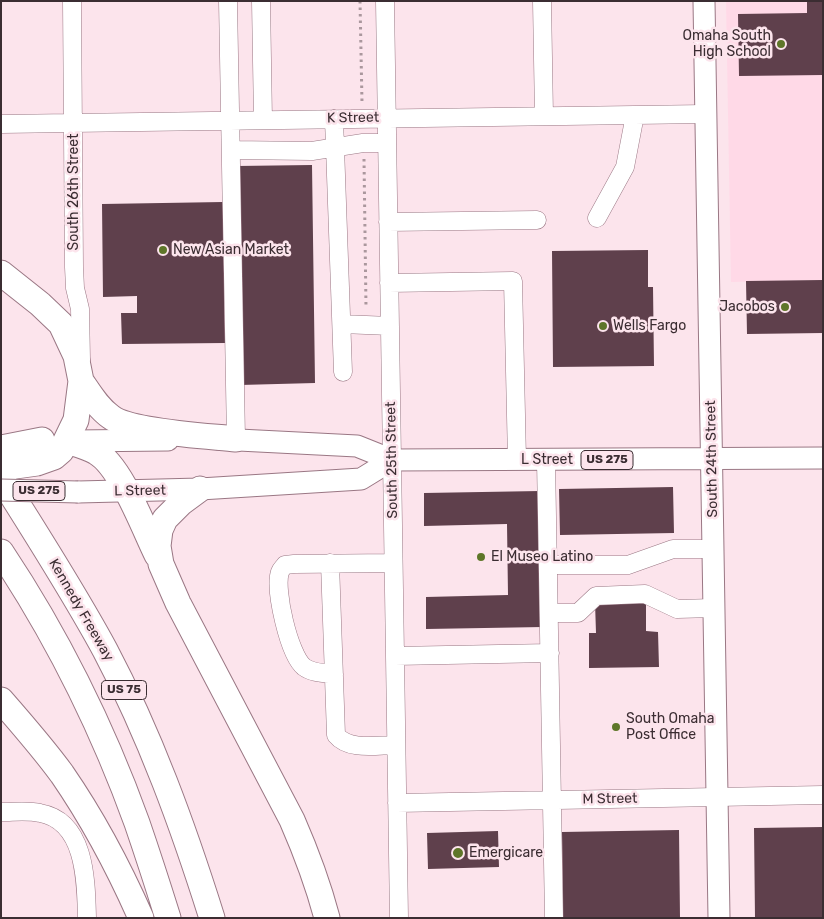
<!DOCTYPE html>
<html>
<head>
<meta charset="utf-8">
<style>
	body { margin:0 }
	#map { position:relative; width:824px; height:919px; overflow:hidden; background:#fce4ec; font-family:Rubik,sans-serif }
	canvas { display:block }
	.frame { position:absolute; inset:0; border:2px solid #3b2d32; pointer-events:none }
</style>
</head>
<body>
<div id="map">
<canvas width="824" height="919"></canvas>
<div class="frame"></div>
</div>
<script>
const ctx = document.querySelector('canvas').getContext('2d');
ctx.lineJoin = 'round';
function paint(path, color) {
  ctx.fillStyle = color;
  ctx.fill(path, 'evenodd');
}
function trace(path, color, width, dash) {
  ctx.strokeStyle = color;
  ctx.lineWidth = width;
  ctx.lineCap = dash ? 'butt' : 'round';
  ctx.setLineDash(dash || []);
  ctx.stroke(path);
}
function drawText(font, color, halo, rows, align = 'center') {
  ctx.font = font + ' Rubik,sans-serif';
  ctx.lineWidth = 5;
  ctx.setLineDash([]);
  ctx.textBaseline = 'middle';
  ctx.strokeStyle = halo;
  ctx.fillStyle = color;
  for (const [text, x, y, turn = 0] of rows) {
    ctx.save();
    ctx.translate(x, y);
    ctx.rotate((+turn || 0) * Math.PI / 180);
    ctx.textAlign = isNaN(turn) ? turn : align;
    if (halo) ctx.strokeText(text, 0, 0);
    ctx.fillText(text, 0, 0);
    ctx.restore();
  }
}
paint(new Path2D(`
	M726,1h97v279l-92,2z`), '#ffd9e7');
paint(new Path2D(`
	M807,1h16v74l-84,1 -1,-62 69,-1z
	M312,165l3,218 -75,2 -3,-219z
	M223,202l2,141 -103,1 -1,-31h16v-17l-34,1 -1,-93z
	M648,250v37h5l1,79 -101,1 -1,-116z
	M823,280v53l-76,1 -1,-53z
	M673,487l1,46 -114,2 -1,-46z
	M540,491l3,136 -117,2v-32l82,-2 -1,-71 -83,2v-33z
	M646,601v30l12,1 1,35 -70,1v-35h7l-1,-31z
	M823,827v91h-68l-1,-90z
	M679,830l1,88h-117l-1,-86z
	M498,831l1,36 -71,2 -1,-36z`), '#5f404c');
const minor = new Path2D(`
	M72,1l2,266 1,21 5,21 1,51
	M228,1l8,438
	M261,1l2,119
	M385,1l14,917
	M542,1l2,115
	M334,119l9,253
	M1,124l704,-10
	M231,150l81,1 51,-8h24
	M597,218l28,-51 10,-52
	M388,222l149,-2
	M389,283l124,-2 4,179
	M342,324l48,2
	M546,460l8,458
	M330,563l6,172c13,16 41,10 60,10
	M548,565h80l45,-16h41
	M549,613h29l18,-17 49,-2 32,15 37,-1
	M395,656l155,-3
	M334,674c-10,-1 -22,-1 -30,-7 -15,-12 -30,-78 -24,-95 1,-3 3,-4 5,-7l9,-1 99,-1
	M397,803l426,-8
	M1,812c13,0 27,-2 39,1 46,8 46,69 47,105`);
const major = new Path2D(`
	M704,1l15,917
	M219,439l138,7 35,14 431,-2
	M74,441l94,-1
	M78,492l122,-3 161,-10 31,-19`);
const highway = new Path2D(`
	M1,273l39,31 21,20 15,32 5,25 -5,39 -15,31 -7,6 -17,6 -36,5
	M81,381c9,13 17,27 30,36 19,15 98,19 125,22
	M67,441c9,3 21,6 29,11 25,14 48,77 61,103
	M1,448l41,-8
	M1,478c36,57 72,113 104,172 45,85 78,176 107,268
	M200,489l-19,14 -16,16 -5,11 -2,16 3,18 17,39 114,217c14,32 26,64 35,98
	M1,552c56,84 102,177 136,271 11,32 21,63 31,95
	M1,700c21,24 42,48 61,74 31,45 57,94 79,144`);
trace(minor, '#9a7784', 19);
trace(major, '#9a7784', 23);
trace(highway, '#9a7784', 27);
trace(new Path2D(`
	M360,1l2,102
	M364,159l2,149`), '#aa979d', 3, [2.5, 4]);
trace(minor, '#fff', 18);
trace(major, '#fff', 21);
trace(highway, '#fff', 25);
const majorBridge = new Path2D(`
	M1,490l77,2`);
trace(majorBridge, '#9a7784', 23, []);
trace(majorBridge, '#fff', 21);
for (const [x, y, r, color] of [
	[781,44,5,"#5e7629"],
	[163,250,5,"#5e7629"],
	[785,307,5,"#5e7629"],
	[603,326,5,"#5e7629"],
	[481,557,5,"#5e7629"],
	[616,727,5,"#5e7629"],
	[458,853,6,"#5e7629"]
]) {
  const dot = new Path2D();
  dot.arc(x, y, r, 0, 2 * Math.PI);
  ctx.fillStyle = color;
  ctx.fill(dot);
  trace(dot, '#fce4ec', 2);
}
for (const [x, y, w] of [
	[607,460,52],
	[39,491,52],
	[124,690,45]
]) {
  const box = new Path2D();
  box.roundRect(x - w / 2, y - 9.5, w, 19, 4);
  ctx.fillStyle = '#fce4ec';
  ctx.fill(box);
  trace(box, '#3b2d32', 1);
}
drawText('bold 12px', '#3b2d32', null, [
	["US 275",607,460],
	["US 275",39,491],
	["US 75",124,690]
]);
drawText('14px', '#3b2d32', '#fce4ec', [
	["Omaha South",771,36,"right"],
	["High School",771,52,"right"],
	["New Asian Market",173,250],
	["Jacobos",775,307,"right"],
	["Wells Fargo",613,326],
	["El Museo Latino",491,557],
	["South Omaha",626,719],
	["Post Office",626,735],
	["Emergicare",469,853]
], 'left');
drawText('14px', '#3b2d32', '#fce4ec', [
	["K Street",353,118,-1],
	["South 26th Street",74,192,-90],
	["South 24th Street",712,459,-91],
	["South 25th Street",392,460,-91],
	["L Street",547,460],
	["L Street",140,491,-1],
	["Kennedy Freeway",81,610,60],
	["M Street",610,799,-1]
]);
</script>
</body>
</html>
